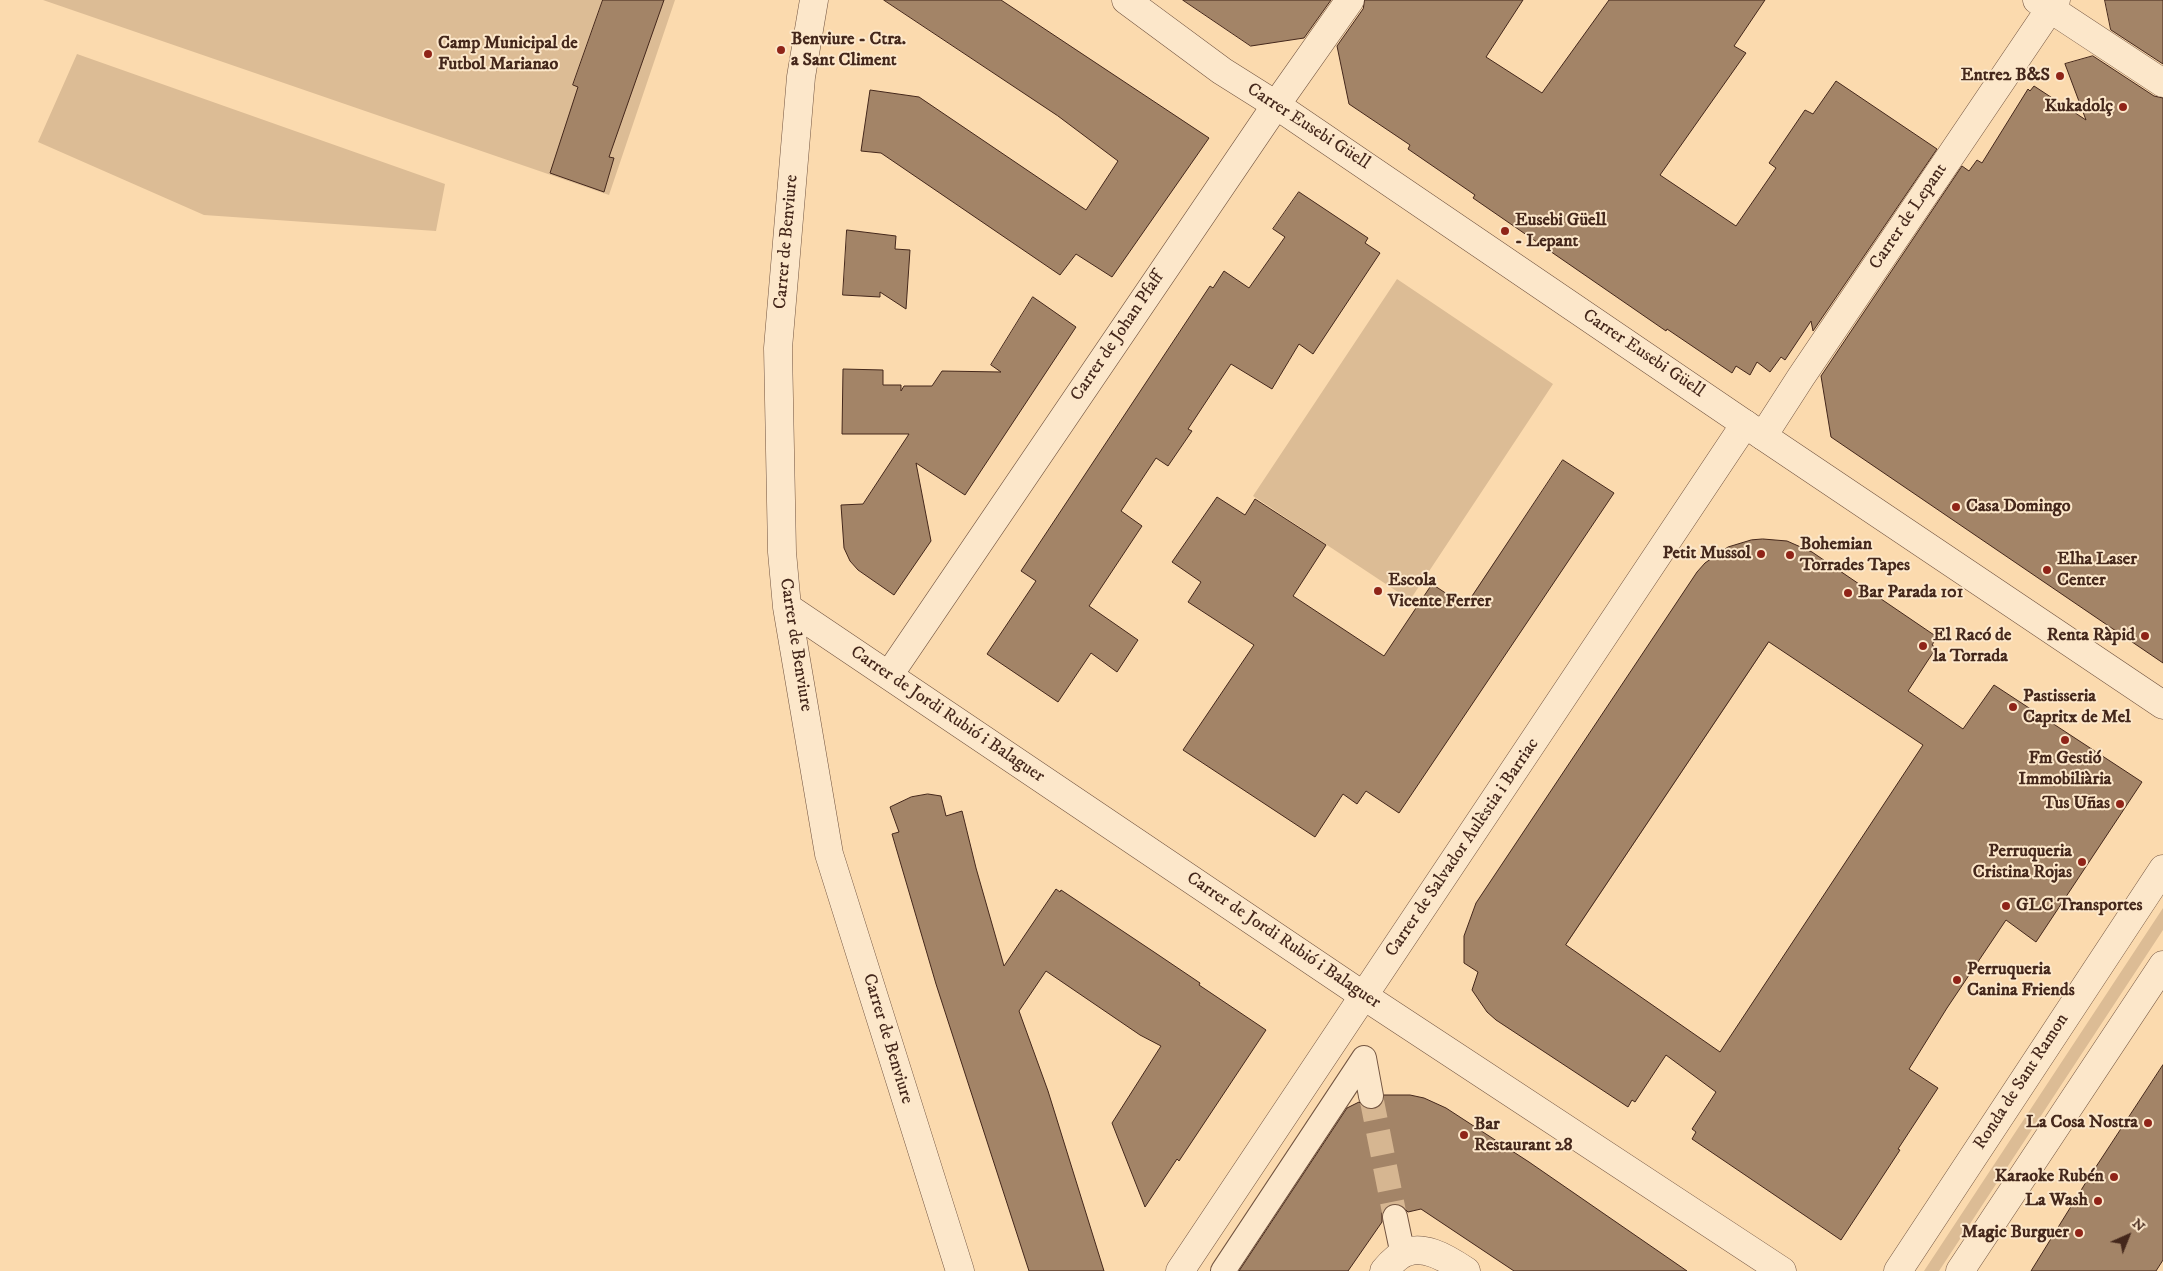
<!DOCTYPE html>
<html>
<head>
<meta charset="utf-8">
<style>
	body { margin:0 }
	#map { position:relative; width:2163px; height:1271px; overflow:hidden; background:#fbdaae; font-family:"IM FELL DW Pica",serif }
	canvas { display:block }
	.north { position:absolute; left:2103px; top:1211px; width:50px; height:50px; -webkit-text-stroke:4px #fce7ca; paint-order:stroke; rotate:44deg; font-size:14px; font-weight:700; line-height:20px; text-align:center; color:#44271b }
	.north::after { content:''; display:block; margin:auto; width:18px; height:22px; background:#44271b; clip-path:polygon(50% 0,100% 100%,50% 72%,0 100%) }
</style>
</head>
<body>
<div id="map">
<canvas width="2163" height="1271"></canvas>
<div class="north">N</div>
</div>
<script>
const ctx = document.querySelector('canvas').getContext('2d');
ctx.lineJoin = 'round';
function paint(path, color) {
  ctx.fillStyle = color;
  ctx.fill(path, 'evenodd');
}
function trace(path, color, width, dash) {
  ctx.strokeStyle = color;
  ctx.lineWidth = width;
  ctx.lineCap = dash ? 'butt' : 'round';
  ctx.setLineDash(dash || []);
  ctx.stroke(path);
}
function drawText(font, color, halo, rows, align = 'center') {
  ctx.font = font + ' "IM FELL DW Pica",serif';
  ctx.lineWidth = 4;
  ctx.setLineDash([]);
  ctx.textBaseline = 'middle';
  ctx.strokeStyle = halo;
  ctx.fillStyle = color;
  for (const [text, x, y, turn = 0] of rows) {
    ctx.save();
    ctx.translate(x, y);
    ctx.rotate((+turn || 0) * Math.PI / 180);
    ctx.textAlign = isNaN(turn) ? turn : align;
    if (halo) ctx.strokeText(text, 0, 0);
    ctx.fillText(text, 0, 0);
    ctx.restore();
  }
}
paint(new Path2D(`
	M43,0h632l-66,195z
	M77,54l368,130 -9,47 -232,-16 -166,-73z
	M1397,279l156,105 -143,216 -157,-104z
	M2163,908v22l-224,341h-15z`), '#dcbc95');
const building = new Path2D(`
	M603,0h61l-55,157 5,1 -10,34 -54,-19 28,-86 -5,-2z
	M884,0h117l208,138 -97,139 -36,-23 -16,21 -179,-122 -20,-2 9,-61 49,7 167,113 32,-49 -60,-45z
	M1183,0h148l-27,38 -53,8z
	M1365,0h158l-37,57 56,36 67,-93h156l-31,46 12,7 -86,122 76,51 40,-58 -7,-5 36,-53 8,4 23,-33 101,68 -124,182 -2,-10 -26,39 -4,-3 -11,15 -13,-10 -7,13 -14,-9 -4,7 -65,-44 -1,2 -193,-133 2,-3 -67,-46 2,-4 -61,-41 -12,-58 26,-37z
	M2105,0h58v64l-52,-34z
	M2093,56l61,40 9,2v565l-332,-226 -10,-61 141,-210 7,5 8,-11 5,3 46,-74 2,2 4,-5 52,34 -21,-56z
	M1299,192l69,46 -3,5 15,10 -67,101 -14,-10 -27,45 -41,-25 -43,65 4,2 -24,35 -12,-8 -35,53 21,15 -53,80 49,34 -21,32 -26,-19 -33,49 -71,-48 49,-73 -15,-10 189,-285 3,2 11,-17 25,17 36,-51 -12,-8z
	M847,230l49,6 -1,13 15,1 -4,59 -26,-17v5l-37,-2z
	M1033,297l43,30 -111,168 -49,-32 15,78 -37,54 -36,-25 -8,-9 -6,-13 -3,-43 22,-1 46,-70h-67l1,-65 40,1v15h18v6l3,-5h28l10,-15 59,1 -10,-7z
	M1563,460l51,33 -215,320 -33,-22 -9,13 -14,-10 -28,43 -132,-87 71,-105 -66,-43 13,-20 -29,-20 45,-65 28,18 10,-16 71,46 -33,51 91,60 48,-72 33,22z
	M1763,539l24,2 25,11 125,85 -5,8 4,3 -28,43 55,38 31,-44 148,97 -106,160 -30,-22 -59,88 -38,61 29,19 -40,61 2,1 -59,90 -149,-101 4,-7 -4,-3 24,-37 -50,-37 -31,47 -3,-2 -4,7 -132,-87 -9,-8 -15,-22 6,-18 -14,-9v-27l12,-33 221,-331 8,-9 23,-16 23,-7zM1769,642l154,103 -203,307 -154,-107z
	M928,794l13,2 5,20 16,-5 14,57 28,98 52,-77 4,3 1,-2 93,62 46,31 -1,2 67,45 -87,131 -2,-2 -32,48 -33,-84 49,-77 -21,-11 -94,-64 -27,40 29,80 56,180h-75l-93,-287 -44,-150 7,-2 -9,-25 21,-10z
	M2163,1065v195l-7,11h-125l57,-92z
	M1384,1095h26l14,3 22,10 83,54 158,109h-173l-93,-62 -13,3 -8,-8h-7l-7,3 -4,6v9l-34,49h-109l108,-163 12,-6 7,7h8l6,-3z`);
paint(building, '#a38467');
trace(building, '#44271b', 1);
trace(new Path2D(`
	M1371,1096l24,121`), '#d6b691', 24, [24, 12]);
const pedestrian = new Path2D(`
	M1395,1217l8,38
	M1223,1271l141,-213 7,38`);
const minor = new Path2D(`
	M814,0l-13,77 -23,271 4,204 5,55 42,247 131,417
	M2037,0l126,83
	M1763,436l38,-59 255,-377
	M787,607l577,389 418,275
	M889,675l387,-570 74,-105
	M1180,1271l565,-847
	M1384,1271c4,-5 9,-10 14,-14 21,-17 50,2 68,14
	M1898,1271l265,-402
	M1960,1271l203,-306`);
const tertiary = new Path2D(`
	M1126,0l96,71 54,34 469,319 418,281`);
trace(pedestrian, '#725440', 26);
trace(minor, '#725440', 29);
trace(tertiary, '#725440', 29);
trace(pedestrian, '#fce7ca', 24);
trace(minor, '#fce7ca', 28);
trace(tertiary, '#fce7ca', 28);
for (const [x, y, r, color] of [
	[781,50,5,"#8f2418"],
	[428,54,5,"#8f2418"],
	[2060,76,5,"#8f2418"],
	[2123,107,5,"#8f2418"],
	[1505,231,5,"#8f2418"],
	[1956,507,5,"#8f2418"],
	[1761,554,5,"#8f2418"],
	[1790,555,5,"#8f2418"],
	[2047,570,5,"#8f2418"],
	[1378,591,5,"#8f2418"],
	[1848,593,5,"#8f2418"],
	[2145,636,5,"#8f2418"],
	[1923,646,5,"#8f2418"],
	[2013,707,5,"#8f2418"],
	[2065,740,5,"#8f2418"],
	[2120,804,5,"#8f2418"],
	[2082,862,5,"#8f2418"],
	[2006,906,5,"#8f2418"],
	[1957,980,5,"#8f2418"],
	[2148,1123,5,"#8f2418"],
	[1464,1135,5,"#8f2418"],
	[2114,1177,5,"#8f2418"],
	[2098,1201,5,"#8f2418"],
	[2079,1233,5,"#8f2418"]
]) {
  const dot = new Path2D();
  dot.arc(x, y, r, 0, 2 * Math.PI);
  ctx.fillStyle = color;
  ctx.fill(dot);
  trace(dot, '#fce7ca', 2);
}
drawText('bold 18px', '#44271b', '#fce7ca', [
	["Benviure - Ctra.",791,40],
	["a Sant Climent",791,61],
	["Camp Municipal de",438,44],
	["Futbol Marianao",438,65],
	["Entre2 B&S",2050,76,"right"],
	["Kukadolç",2113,107,"right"],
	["Eusebi Güell",1515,221],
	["- Lepant",1515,242],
	["Casa Domingo",1966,507],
	["Bohemian",1800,545],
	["Torrades Tapes",1800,566],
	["Petit Mussol",1751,554,"right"],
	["Elha Laser",2057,560],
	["Center",2057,581],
	["Escola",1388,581],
	["Vicente Ferrer",1388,602],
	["Bar Parada 101",1858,593],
	["El Racó de",1933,636],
	["la Torrada",1933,657],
	["Renta Ràpid",2135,636,"right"],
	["Pastisseria",2023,697],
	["Capritx de Mel",2023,718],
	["Fm Gestió",2065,759,"center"],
	["Immobiliària",2065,780,"center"],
	["Tus Uñas",2110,804,"right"],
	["Perruqueria",2072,852,"right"],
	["Cristina Rojas",2072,873,"right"],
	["GLC Transportes",2016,906],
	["Perruqueria",1967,970],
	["Canina Friends",1967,991],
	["La Cosa Nostra",2138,1123,"right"],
	["Bar",1474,1125],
	["Restaurant 28",1474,1146],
	["Karaoke Rubén",2104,1177,"right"],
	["La Wash",2088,1201,"right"],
	["Magic Burguer",2069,1233,"right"]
], 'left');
drawText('18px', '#44271b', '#fce7ca', [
	["Carrer Eusebi Güell",1308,127,33],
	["Carrer de Lepant",1909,217,-56],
	["Carrer de Benviure",787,242,-85],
	["Carrer de Johan Pfaff",1118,337,-56],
	["Carrer Eusebi Güell",1643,354,34],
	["Carrer de Benviure",795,645,81],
	["Carrer de Jordi Rubió i Balaguer",947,715,34],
	["Carrer de Salvador Aulèstia i Barriac",1463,848,-56],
	["Carrer de Jordi Rubió i Balaguer",1283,941,34],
	["Carrer de Benviure",887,1039,73],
	["Ronda de Sant Ramon",2022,1082,-57]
]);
</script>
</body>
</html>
